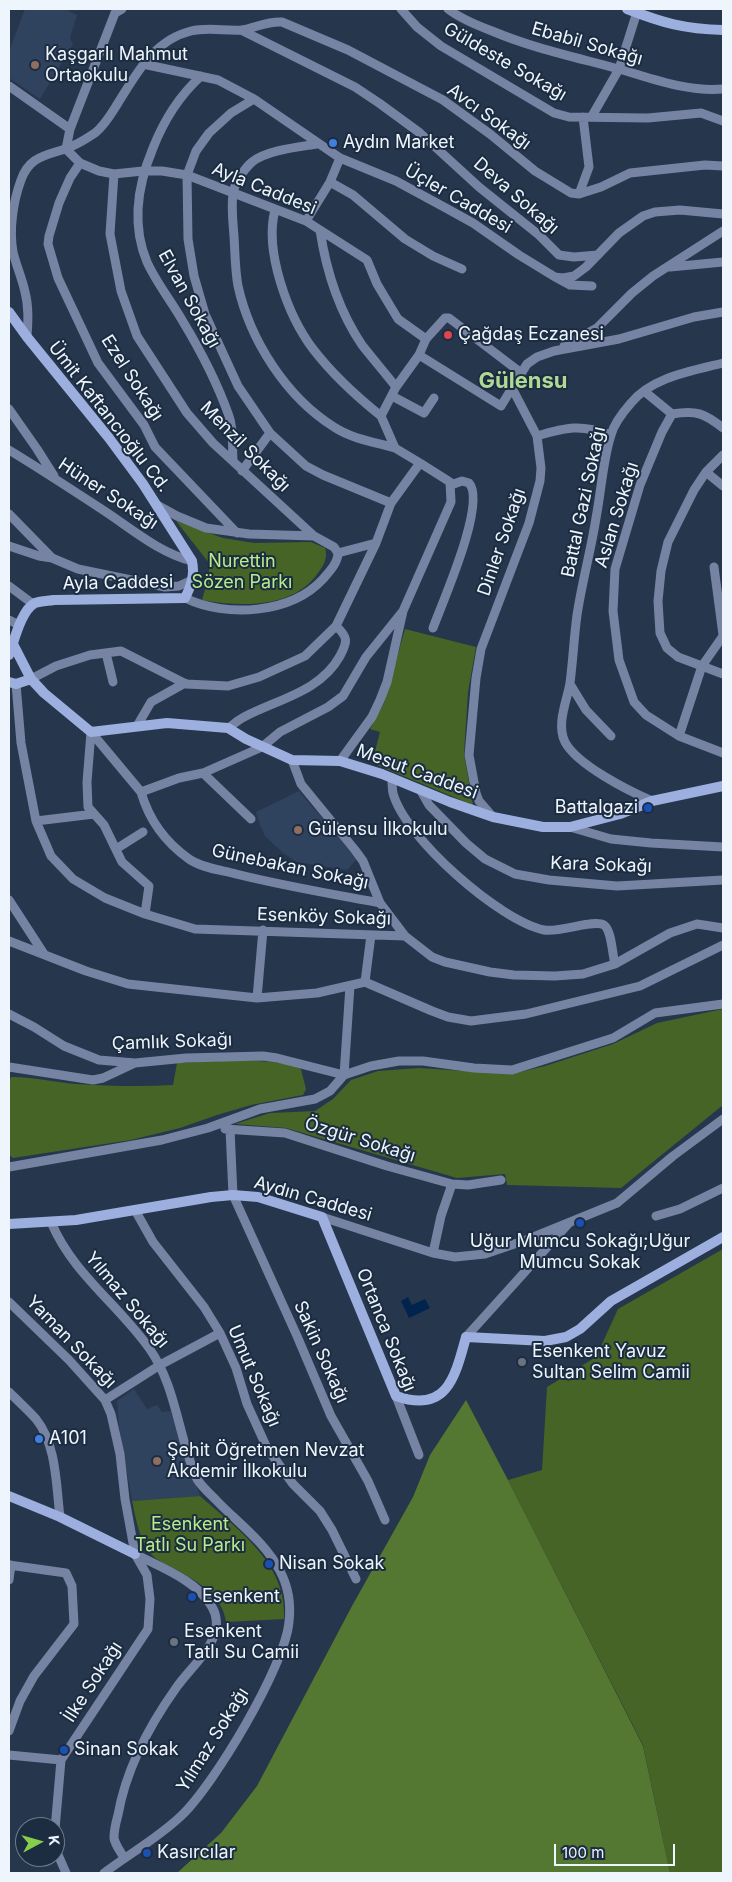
<!DOCTYPE html>
<html>
<head>
<meta charset="utf-8">
<style>
	body { margin:0 }
	#map { position:relative; width:732px; height:1882px; overflow:hidden; background:#26364c; font-family:Inter,sans-serif }
	canvas { display:block }
	.frame { position:absolute; inset:0; border:10px solid #eef5fd; pointer-events:none }
	.north { position:absolute; left:15px; top:1817px; width:50px; height:50px; box-sizing:border-box; background:#1c2c41; border:1px solid #707c8c; border-radius:50%; rotate:84deg; font-size:14px; font-weight:700; line-height:20px; text-align:center; color:#eef5fd }
	.north::after { content:''; display:block; margin:auto; width:18px; height:22px; background:#87cf4a; clip-path:polygon(50% 0,100% 100%,50% 72%,0 100%) }
	.scale { position:absolute; left:554px; top:1844px; width:121px; height:22px; box-sizing:border-box; border:2px solid #eef5fd; border-top:0; padding-left:6px; font-size:15px; line-height:18px; white-space:nowrap; color:#eef5fd; -webkit-text-stroke:4px #1c2c41; paint-order:stroke }
</style>
</head>
<body>
<div id="map">
<canvas width="732" height="1882"></canvas>
<div class="frame"></div>
<div class="north">K</div>
<div class="scale">100 m</div>
</div>
<script>
const ctx = document.querySelector('canvas').getContext('2d');
ctx.lineJoin = 'round';
function paint(path, color) {
  ctx.fillStyle = color;
  ctx.fill(path, 'evenodd');
}
function trace(path, color, width, dash) {
  ctx.strokeStyle = color;
  ctx.lineWidth = width;
  ctx.lineCap = dash ? 'butt' : 'round';
  ctx.setLineDash(dash || []);
  ctx.stroke(path);
}
function drawText(font, color, halo, rows, align = 'center') {
  ctx.font = font + ' Inter,sans-serif';
  ctx.lineWidth = 4;
  ctx.setLineDash([]);
  ctx.textBaseline = 'middle';
  ctx.strokeStyle = halo;
  ctx.fillStyle = color;
  for (const [text, x, y, turn = 0] of rows) {
    ctx.save();
    ctx.translate(x, y);
    ctx.rotate((+turn || 0) * Math.PI / 180);
    ctx.textAlign = isNaN(turn) ? turn : align;
    if (halo) ctx.strokeText(text, 0, 0);
    ctx.fillText(text, 0, 0);
    ctx.restore();
  }
}
paint(new Path2D(`
	M25,9h40l12,6 -7,23 3,6 -33,55 -31,-21v-27z
	M299,791l58,68 -10,11 -50,-8 -14,-9 -18,-17 -5,-11 -4,-13z
	M134,1389l13,20 10,-4 5,7 10,-1 28,85 -68,5 -13,-75 -2,-25z`), '#30435e');
paint(new Path2D(`
	M176,521l47,17 31,5 57,-1 14,6c3,10 -1,17 -7,25 -25,36 -77,34 -116,27l7,-24v-13z
	M405,629l71,18 -8,45 -4,62 9,51 -101,-42 8,-31 -10,-3 14,-26z
	M723,1009v96l-102,83 -114,-3 -2,-11 -48,4 -171,-50 -51,-4 35,-11 45,-2 18,-12 18,-19 27,-9 41,-3 93,6 33,-8 68,-22 44,-21z
	M243,1060l42,3 16,6 5,20 -3,6 -52,10 -34,10 -37,13 -49,12 -118,18 -4,-3v-72l2,-6c22,0 43,5 65,7 32,2 65,3 97,1l4,-22z
	M723,1249v624h-53l-27,-128 -135,-265 34,-10 5,-83 49,-30 22,-48z
	M200,1496c36,32 88,68 84,123l-58,3c-3,-26 -29,-41 -51,-53 -8,-4 -17,-8 -23,-14 -13,-14 -16,-37 -20,-54z`), '#456425');
paint(new Path2D(`
	M466,1400l42,80 135,266 27,127h-493l44,-40 36,-47 95,-180 61,-109 17,-42z`), '#547831');
paint(new Path2D(`
	M408,1297l4,8 13,-6 5,9 -21,10 -8,-17z`), '#00244d');
trace(new Path2D(`
	M401,9l16,18 24,19 113,67 15,4 79,1 53,-5 22,8
	M448,9c13,10 28,16 44,22 43,18 83,26 127,38 35,10 68,23 104,20
	M241,30l114,57 24,16 41,30 59,54 60,48 20,20 15,2 24,-2
	M143,64l75,16 36,19 86,59 56,23 48,26 29,16 46,32 36,22 8,1 11,-2 12,-9 33,-34 24,-17 12,-4 25,-2 43,4
	M201,76c-23,21 -37,44 -48,72 -15,36 -22,76 -6,114 9,20 24,39 35,58 17,28 36,65 47,96 5,13 3,31 4,45
	M9,86l61,43 -4,20
	M254,99l-23,14 -22,20 -13,18 -9,24 1,64 6,37 11,38 33,72 32,47 36,33 17,9 68,28
	M592,116l27,-47 18,-57
	M70,129l45,-116 7,-4
	M317,144c-18,3 -50,6 -65,18 -8,7 -18,22 -19,32 -2,13 0,29 1,42 1,16 1,34 4,50 12,54 48,111 96,141 18,12 41,15 61,21
	M66,149l14,14 19,8 15,3 29,-3h19l25,4 119,46 14,9c6,40 19,81 42,115 11,14 23,28 34,42l-15,29 14,32 25,15 -29,40 -15,40 -38,10c0,10 -9,19 -15,26 -32,35 -97,39 -138,19
	M80,163l-10,15 -11,25 -10,33 -1,8 10,34 40,85 46,62 11,22 82,86
	M114,174l-4,60 11,57 16,45 50,77 26,30 101,93
	M330,182l10,-24
	M579,194l10,-27 -6,-50
	M275,210c-11,41 13,106 38,139 20,26 43,47 68,67
	M306,221l24,-39 23,13 52,44 28,17 29,13
	M320,230l47,30 10,24 21,35 28,20
	M670,267l53,-5
	M557,278l13,7 22,1
	M27,337c1,-15 2,-30 -2,-45 -3,-14 -9,-27 -12,-40 -4,-23 0,-50 8,-72 8,-23 23,-24 44,-31 10,-3 21,-10 30,-16 10,-8 16,-19 23,-30 19,-30 36,-63 73,-72 17,-4 33,0 50,-1 14,-2 26,-9 41,-8l66,28 95,50 47,34 45,37 36,22 8,1 22,-7 29,-14 75,-8 18,1
	M564,346l33,-18 35,-35 21,-17 70,-45
	M419,355l82,51 11,-18
	M396,387l23,-32 7,-16 19,-21h4l71,54
	M644,391l28,23c24,-4 32,-1 51,14
	M392,396l32,17 10,-15
	M9,409l28,40 17,27
	M672,414l-10,18 -22,53 -25,84 -2,42 6,49 15,42 12,13 33,21 44,17
	M537,436c30,-9 44,-12 74,-1
	M9,450c33,20 65,41 97,62 27,18 54,41 86,49
	M723,455l-17,17 -12,18 -26,52 -7,29 -3,30 2,32 7,15 11,9 45,17
	M242,471l28,-38
	M706,472l17,14
	M157,505l20,11 29,12 43,6 65,2 20,11 4,6
	M9,514l43,44 26,11 87,18 14,-1 13,-6
	M9,546l30,10 13,2
	M714,567l9,68
	M9,586l24,18
	M9,620l10,5
	M433,628c9,-25 54,-125 36,-145l-7,-2 -11,4
	M106,653l7,29
	M31,679l25,-13 34,-11 31,-4 65,33 42,2 31,-9 46,-21 31,-30 40,-83
	M16,684l5,59 15,78 15,35 22,23 32,19 40,16
	M570,684l16,26 25,26
	M137,726l14,-24 34,-19
	M228,728c5,-3 10,-8 16,-11 34,-18 76,-25 96,-61 8,-15 8,-19 -4,-30
	M91,732l-4,50 1,25 16,18 18,37 27,24 -4,28 50,15 210,7 27,21 13,5 45,10 24,3 41,1 28,-2 32,-10 55,-31 27,-9 26,4
	M91,732l50,60 38,-14 24,-5 59,-26 18,-15 48,-25 15,-11 23,-39 37,-46
	M679,736l23,-70 21,-30
	M292,760l9,24 54,66 8,11 17,42 25,33
	M340,761l32,-44 8,-17 7,-18 16,-71 48,-109 -1,-20 -30,-19
	M203,773l48,46
	M392,778c0,5 0,10 1,15 11,44 107,128 151,137 15,3 50,-11 60,-5 8,6 8,29 11,39
	M421,791l8,14 37,38 19,16 30,15 34,6 68,6 106,-6
	M141,792c8,28 24,50 48,67 13,9 32,11 47,15 48,12 96,20 144,29
	M652,801c-23,-10 -75,-36 -87,-59 -9,-18 2,-41 5,-59 3,-23 4,-46 7,-68 5,-33 14,-65 19,-97 5,-25 7,-59 15,-83 3,-11 12,-23 20,-32 21,-26 61,-32 92,-40
	M493,817l-14,-16 -3,-8 -7,-38 7,-77 5,-29 48,-126 11,-42 1,-13 -4,-32 -25,-48 15,-24 10,-7 17,-6 65,-12 75,-22 29,-5
	M36,821l58,-7
	M570,827l41,12 40,4 72,4
	M116,849l27,-17
	M9,900l35,54
	M9,941l77,30 42,13 129,14 60,-5 48,-11 67,29 16,6 23,4 55,-7 114,-28 83,-41
	M365,982l6,-47
	M257,998l6,-68
	M9,1014l25,13 30,19 35,14 36,3 51,-5 77,-2 14,2 67,17 6,-89
	M9,1067l84,13 10,-2 32,-15
	M225,1129l60,4 102,33 65,18 16,1 33,-5
	M230,1129l3,66 64,141 34,80 37,65 17,39
	M9,1167l153,-27 46,-12 52,-19 55,-10 15,-8 14,-16 27,-9 28,-5h24l51,7 38,2 101,-32 42,-25 68,-9
	M135,1210l18,32 51,65 16,26 16,35 11,36 20,44 26,36 27,27 12,19 24,49
	M656,1216l24,-7 43,-21
	M322,1217l111,36 22,4 30,-3 41,-14 91,-37 56,-47 50,-37
	M51,1222c22,52 66,81 98,126 20,28 26,61 35,93 4,13 7,26 13,38 5,8 12,14 19,21 22,23 49,42 64,71 8,15 11,34 9,51 -4,44 -75,163 -108,194 -23,22 -52,38 -77,57
	M433,1253l8,-37 11,-32
	M9,1302l60,58 36,40 6,14 9,40 5,45 10,55 12,21 3,24 -2,30 -87,131 -6,69
	M466,1337l103,-114
	M9,1392c9,9 19,18 27,27 21,26 20,67 24,98
	M396,1396l23,59
	M105,1400l55,-35 60,-32
	M9,1565l57,8 6,13 2,38 -40,52 -14,25 -11,30
	M9,1580l2,-15
	M9,1755l52,5
	M55,1841l1,9 10,23
	M124,1858c-3,-6 -9,-13 -10,-20 0,-8 2,-16 4,-23 8,-46 31,-89 58,-127 12,-17 30,-32 38,-52 4,-9 3,-21 -2,-29 -14,-26 -52,-40 -77,-53`), '#7783a2', 9);
trace(new Path2D(`
	M627,9c36,14 57,20 96,21
	M9,312l18,25 82,101 34,46 49,77c3,14 -1,25 -7,37l-131,2c-6,1 -13,1 -19,3 -14,7 -21,39 -26,52
	M13,644l18,35 13,14 47,39 76,-9 61,5 18,11 46,21 48,1 42,13 68,28 43,15 50,10h27l50,-13 32,-13 71,-15
	M9,682l7,2 15,-5
	M9,1224l67,-4 135,-23 22,-2 25,2 64,20 74,179c51,18 59,-19 70,-59l79,4 21,-4 14,-8 31,-28 112,-64
	M9,1496l51,21 75,37`), '#9cafdf', 10);
for (const [x, y, r, color] of [
	[35,65,5,"#8d6e63"],
	[333,143,5,"#3f7fe0"],
	[448,335,5,"#e0444e"],
	[648,808,5,"#1a4fb4"],
	[298,830,5,"#8d6e63"],
	[580,1223,5,"#1a4fb4"],
	[522,1362,5,"#6b7280"],
	[39,1439,5,"#3f7fe0"],
	[157,1461,5,"#8d6e63"],
	[269,1564,5,"#1a4fb4"],
	[192,1597,5,"#1a4fb4"],
	[174,1642,5,"#6b7280"],
	[64,1750,5,"#1a4fb4"],
	[147,1853,5,"#1a4fb4"]
]) {
  const dot = new Path2D();
  dot.arc(x, y, r, 0, 2 * Math.PI);
  ctx.fillStyle = color;
  ctx.fill(dot);
  trace(dot, '#1c2c41', 2);
}
drawText('18px', '#eef5fd', '#1c2c41', [
	["Ebabil Sokağı",587,44,16],
	["Güldeste Sokağı",505,62,30],
	["Avcı Sokağı",489,117,36],
	["Ayla Caddesi",264,189,22],
	["Deva Sokağı",516,196,41],
	["Üçler Caddesi",458,199,30],
	["Elvan Sokağı",189,299,61],
	["Ezel Sokağı",132,378,57],
	["Ümit Kaftancıoğlu Cd.",109,417,52],
	["Menzil Sokağı",245,447,45],
	["Hüner Sokağı",108,494,33],
	["Battal Gazi Sokağı",584,502,-78],
	["Aslan Sokağı",617,515,-73],
	["Dinler Sokağı",502,542,-71],
	["Ayla Caddesi",118,583,-1],
	["Mesut Caddesi",417,772,20],
	["Kara Sokağı",601,865,2],
	["Günebakan Sokağı",290,867,12],
	["Esenköy Sokağı",324,917,2],
	["Çamlık Sokağı",172,1042,-2],
	["Özgür Sokağı",360,1140,17],
	["Aydın Caddesi",313,1199,16],
	["Yılmaz Sokağı",127,1300,50],
	["Ortanca Sokağı",386,1330,68],
	["Yaman Sokağı",71,1342,46],
	["Sakin Sokağı",321,1352,66],
	["Umut Sokağı",254,1376,67],
	["İlke Sokağı",93,1682,-57],
	["Yılmaz Sokağı",213,1740,-58]
]);
drawText('18px', '#eef5fd', '#1c2c41', [
	["Kaşgarlı Mahmut",45,55],
	["Ortaokulu",45,76],
	["Aydın Market",343,143],
	["Çağdaş Eczanesi",458,335],
	["Battalgazi",638,808,"right"],
	["Gülensu İlkokulu",308,830],
	["Uğur Mumcu Sokağı;Uğur",580,1242,"center"],
	["Mumcu Sokak",580,1263,"center"],
	["Esenkent Yavuz",532,1352],
	["Sultan Selim Camii",532,1373],
	["A101",49,1439],
	["Şehit Öğretmen Nevzat",167,1451],
	["Akdemir İlkokulu",167,1472],
	["Nisan Sokak",279,1564],
	["Esenkent",202,1597],
	["Esenkent",184,1632],
	["Tatlı Su Camii",184,1653],
	["Sinan Sokak",74,1750],
	["Kasırcılar",157,1853]
], 'left');
drawText('18px', '#b8ed8a', '#1c2c41', [
	["Nurettin",242,562],
	["Sözen Parkı",242,583],
	["Esenkent",190,1525],
	["Tatlı Su Parkı",190,1546]
]);
drawText('bold 22px', '#b1d996', '#1c2c41', [
	["Gülensu",523,381]
]);
</script>
</body>
</html>
